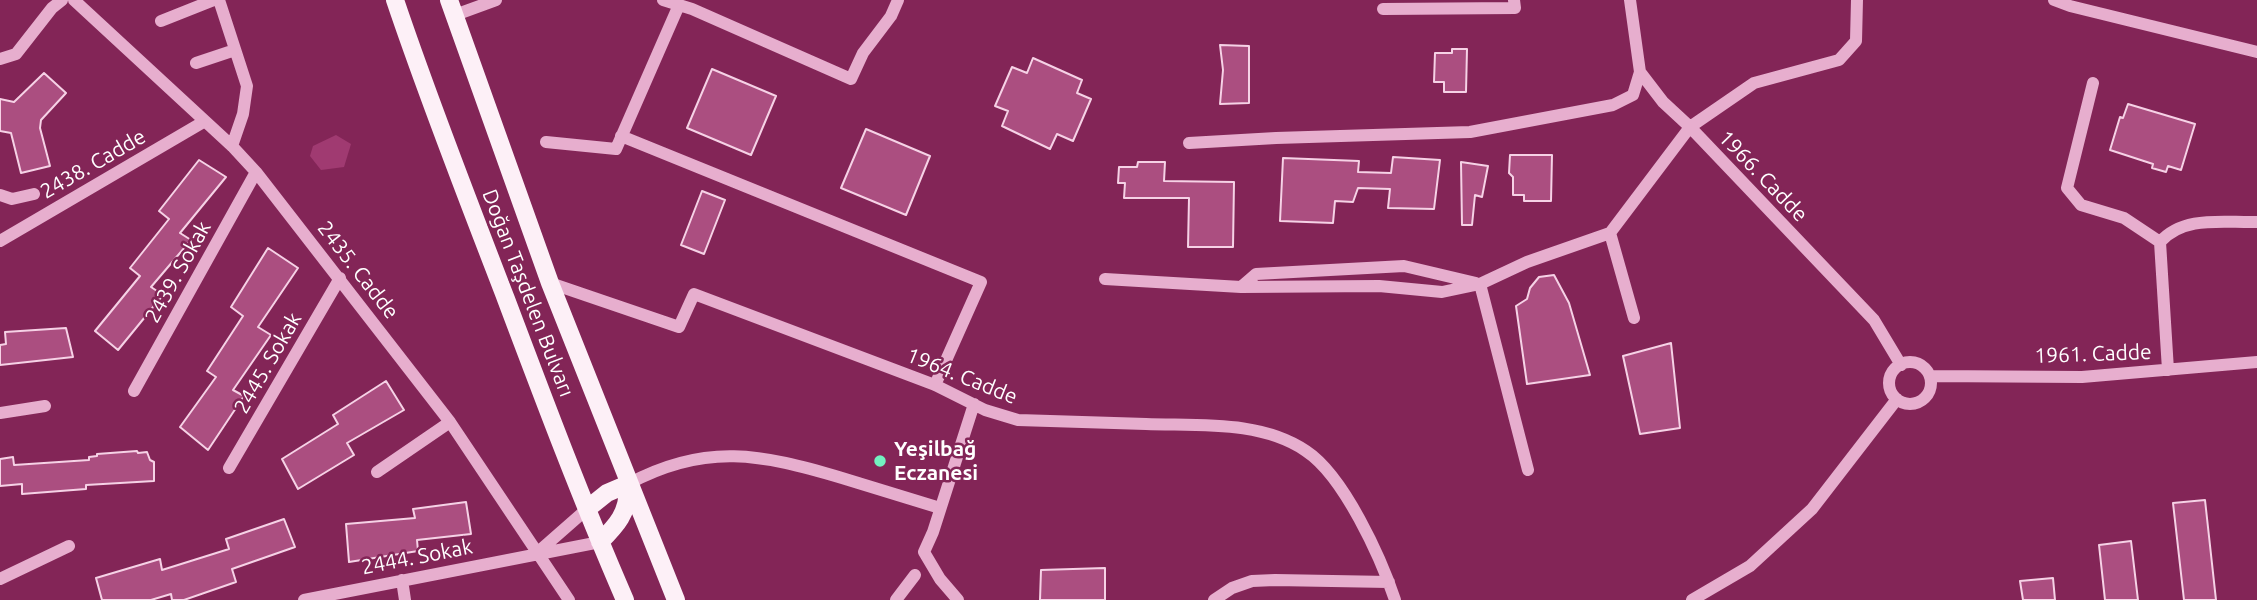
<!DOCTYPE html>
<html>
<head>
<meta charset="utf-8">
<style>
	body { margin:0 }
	canvas { display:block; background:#832557 }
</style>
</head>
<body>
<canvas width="2257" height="600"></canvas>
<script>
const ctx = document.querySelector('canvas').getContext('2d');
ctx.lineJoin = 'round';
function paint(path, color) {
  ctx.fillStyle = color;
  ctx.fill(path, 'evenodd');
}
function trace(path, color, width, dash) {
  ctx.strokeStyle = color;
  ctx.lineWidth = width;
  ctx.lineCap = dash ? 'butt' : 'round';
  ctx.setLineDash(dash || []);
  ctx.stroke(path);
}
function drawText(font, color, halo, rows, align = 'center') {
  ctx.font = font + ' Ubuntu,sans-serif';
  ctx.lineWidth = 5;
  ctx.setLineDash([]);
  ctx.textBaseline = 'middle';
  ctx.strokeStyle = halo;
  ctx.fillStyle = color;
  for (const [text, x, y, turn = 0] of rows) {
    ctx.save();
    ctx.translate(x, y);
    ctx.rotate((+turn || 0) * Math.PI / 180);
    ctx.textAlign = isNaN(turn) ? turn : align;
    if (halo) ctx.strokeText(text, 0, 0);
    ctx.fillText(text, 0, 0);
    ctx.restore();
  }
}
paint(new Path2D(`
	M336,135l15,9 -7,23 -23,3 -11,-14 3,-10z`), '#a03a71');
const building = new Path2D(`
	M1220,45l29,1v57l-29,1 3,-34z
	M1452,49h15l-1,43h-22v-10h-10l1,-29h17z
	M1033,58l49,22 -5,13 14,6 -18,42 -16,-7 -7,15 -48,-23 6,-15 -13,-5 17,-39 15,6z
	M712,69l64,27 -25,59 -64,-27z
	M44,73l22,20 -25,27 -1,8 10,38 -29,7 -10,-40 -11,-2v-32l14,3z
	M2128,104l67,20 -14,46 -13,-4 -2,6 -14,-4 1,-4 -43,-14 10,-33 3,1z
	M866,129l64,27 -24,59 -65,-27z
	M1510,155h42l-1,46h-27v-6h-11v-18l-4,-4z
	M1393,157l47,3 -6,49 -46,-1 2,-19 -32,-1 -5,14 -18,-1 -2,22 -53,-2 3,-63 76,3 -1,11 33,1z
	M199,160l27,17 -46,56 11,7 -40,47 12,8 -45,55 -23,-19 45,-55 -10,-8 39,-49 -10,-8z
	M1138,162h27l-1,19 70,1 -1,65h-45l1,-49h-65l1,-15h-7l1,-16h18z
	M1461,162l27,4 -6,31 -7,-2 -3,30h-10z
	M702,191l23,9 -21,54 -23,-9z
	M268,248l30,20 -40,59 13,8 -38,55 11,6 -36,54 -28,-23 36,-50 -9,-6 36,-55 -12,-9z
	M1554,275l15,28 21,72 -63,9 -11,-78 11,-7 3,-11 9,-11z
	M66,328l7,29 -73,8v-20l6,-1 -1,-12z
	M1671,343l9,85 -40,6 -17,-78z
	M386,381l18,29 -57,33 7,12 -56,34 -16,-30 56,-35 -5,-9z
	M137,451l1,2 9,-1 3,8 4,2v19l-68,4v4l-64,5v-10l-22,2v-27l13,-2 1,8 75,-5v-3l8,-1v-2z
	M2205,500l11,100h-32l-11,-97z
	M466,502l5,32 -54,6 1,11 -69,11 -3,-38 69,-6 -2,-9z
	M284,519l11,28 -63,22 4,13 -52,18h-12l-1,-6 -20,6h-49l-6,-22 64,-19 2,11 67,-21 -3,-10z
	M2131,541l7,59h-33l-6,-55z
	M1105,568v32h-65l1,-30z
	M2053,578l2,22h-32l-3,-19z`);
paint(building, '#ab4e80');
trace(building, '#f6d2e6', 2);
trace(new Path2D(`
	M74,0l158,146 24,26 194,250 119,178
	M219,0l28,86 -4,28 -11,32
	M663,0l29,9 159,70 12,-26 28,-37 7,-16
	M1630,0l10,72 23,30 27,25 184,193 27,45
	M2054,0l16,6 187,46
	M1383,9l132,-1 -1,-8
	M455,15l41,-15
	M161,21l53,-21
	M0,59l16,-5 36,-46 10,-8
	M196,63l39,-13
	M2093,83l-26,105 14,17 43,13 36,24
	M621,136l360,146 -46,103
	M546,142l70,7 63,-144
	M1189,143l87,-5 194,-6 143,-27 20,-10 7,-23
	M0,195l12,4 22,-5
	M1610,233l24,85
	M0,241l205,-120
	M1105,279l136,8 138,-1 63,6 38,-8 47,-22 83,-29 80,-106 64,-44 85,-23 17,-19 1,-41
	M550,283l129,44 15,-33 241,91 50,25 33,10c43,1 85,3 128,4 51,2 115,-4 160,27 38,25 75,107 89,149
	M1480,284l48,186
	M1241,287l15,-13 148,-8 72,17
	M1889 383a21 21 0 1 1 42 0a21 21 0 1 1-42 0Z
	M2168,370l-8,-128c24,-27 63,-19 97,-20
	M1930,376l152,1 175,-15
	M134,391l122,-219
	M0,413l45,-7
	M229,468l111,-190
	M377,472l73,-50
	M628,484c78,-42 133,-30 214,-6 33,10 66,20 98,30
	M538,552l49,-43
	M0,579l69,-33
	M402,580l3,20
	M304,600l296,-58
	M896,600l19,-25
	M958,600l-18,-21 -16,-27 9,-20 41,-128
	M1214,600l18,-12 20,-7 23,-1 114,2
	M1692,600l58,-34 62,-57 85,-110`), '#e7aece', 12);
trace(new Path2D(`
	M395,0c34,101 73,200 111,299 38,101 76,202 119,301
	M449,0l101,283 126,317
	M587,509l20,-16 21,-9
	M600,542c17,-17 28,-29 28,-54`), '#fdf0f7', 18);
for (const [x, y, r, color] of [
	[880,461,7,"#73f1c0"]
]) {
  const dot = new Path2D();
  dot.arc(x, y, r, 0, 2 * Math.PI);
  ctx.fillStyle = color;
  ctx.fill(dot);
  trace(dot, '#832557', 2.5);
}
drawText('21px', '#fff', '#832557', [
	["2438. Cadde",93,164,-30],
	["1966. Cadde",1763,176,46],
	["2435. Cadde",358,270,52],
	["2439. Sokak",178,272,-61],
	["Doğan Taşdelen Bulvarı",528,293,69],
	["1961. Cadde",2093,354,-2],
	["2445. Sokak",268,363,-60],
	["1964. Cadde",962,376,22],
	["2444. Sokak",417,557,-11]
]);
drawText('bold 21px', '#fff', '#832557', [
	["Yeşilbağ",894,449],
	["Eczanesi",894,473]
], 'left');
</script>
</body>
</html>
